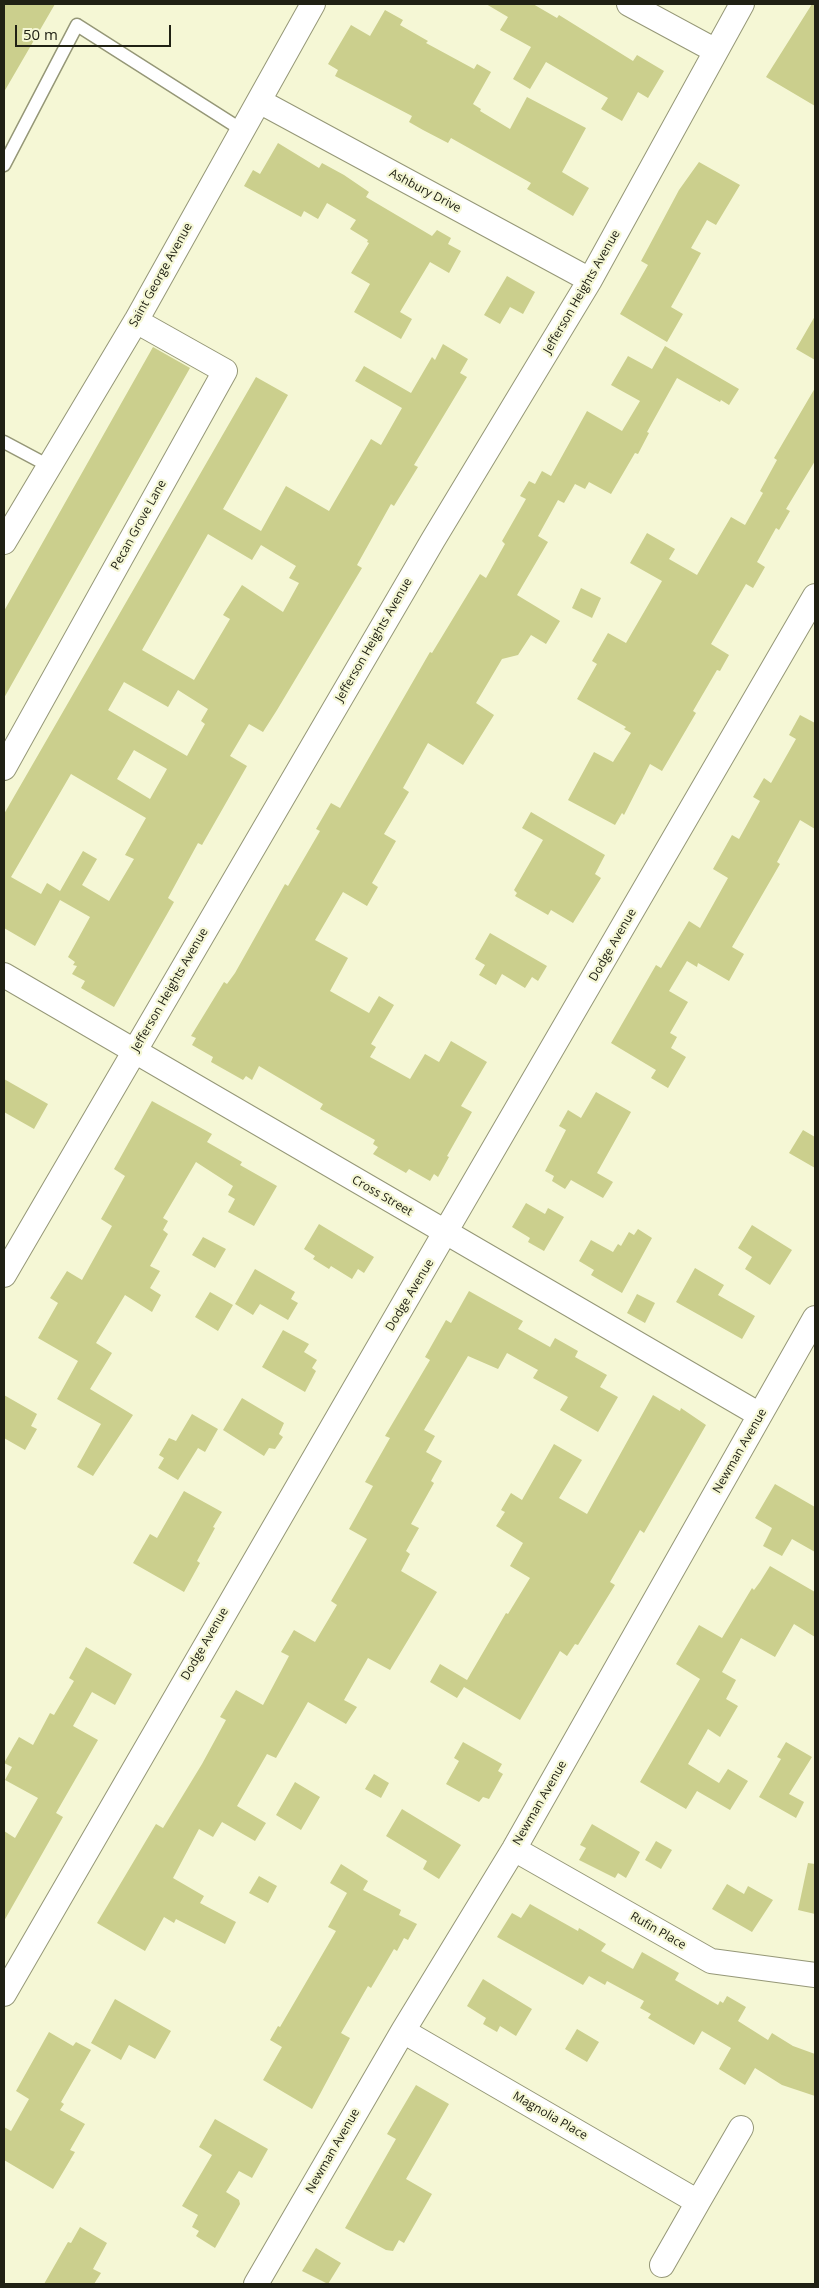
<!DOCTYPE html>
<html>
<head>
<meta charset="utf-8">
<style>
	body { margin:0 }
	#map { position:relative; width:819px; height:2288px; overflow:hidden; background:#f5f7d5; font-family:"Open Sans",sans-serif }
	canvas { display:block }
	.frame { position:absolute; inset:0; border:5px solid #202114; pointer-events:none }
	.scale { position:absolute; left:15px; top:25px; width:156px; height:22px; box-sizing:border-box; border:2px solid #202114; border-top:0; padding-left:6px; font-size:15px; line-height:18px; white-space:nowrap; color:#202114; -webkit-text-stroke:4px #f5f7d5; paint-order:stroke }
</style>
</head>
<body>
<div id="map">
<canvas width="819" height="2288"></canvas>
<div class="frame"></div>
<div class="scale">50 m</div>
</div>
<script>
const ctx = document.querySelector('canvas').getContext('2d');
ctx.lineJoin = 'round';
function paint(path, color) {
  ctx.fillStyle = color;
  ctx.fill(path, 'evenodd');
}
function trace(path, color, width, dash) {
  ctx.strokeStyle = color;
  ctx.lineWidth = width;
  ctx.lineCap = dash ? 'butt' : 'round';
  ctx.setLineDash(dash || []);
  ctx.stroke(path);
}
function drawText(font, color, halo, rows, align = 'center') {
  ctx.font = font + ' "Open Sans",sans-serif';
  ctx.lineWidth = 4.5;
  ctx.setLineDash([]);
  ctx.textBaseline = 'middle';
  ctx.strokeStyle = halo;
  ctx.fillStyle = color;
  for (const [text, x, y, turn = 0] of rows) {
    ctx.save();
    ctx.translate(x, y);
    ctx.rotate((+turn || 0) * Math.PI / 180);
    ctx.textAlign = isNaN(turn) ? turn : align;
    if (halo) ctx.strokeText(text, 0, 0);
    ctx.fillText(text, 0, 0);
    ctx.restore();
  }
}
paint(new Path2D(`
	M4,4h51l-51,88z
	M486,4h47l24,14 2,-3 74,46 4,-6 27,16 -16,27 -10,-6 -16,29 -21,-12 7,-11 -62,-36 -16,27 -17,-10 18,-32 -31,-17 8,-13z
	M812,4h3v102l-49,-29z
	M385,10l18,10 -3,5 28,16 -2,2 48,26 3,-5 14,8 -18,32 8,5 -1,2 30,18 17,-32 59,31 -24,44 27,16 -16,28 -46,-27 4,-6 -80,-45 -3,5 -25,-13 -14,-8 3,-6 -77,-40 3,-6 -10,-6 23,-39 19,11z
	M278,143l41,25 3,-5 22,12 25,17 -3,5 66,39 5,-6 14,8 -3,6 13,7 -12,22 -19,-11 -30,50 12,7 -11,20 -47,-27 16,-28 -19,-11 18,-30 -2,-1 1,-2 -18,-11 6,-9 -29,-17 -9,16 -14,-8 -3,6 -57,-31 9,-16 7,4z
	M699,162l41,23 -24,40 -9,-5 -16,28 10,5 -30,54 12,7 -16,28 -47,-28 28,-49 -7,-4 7,-13 31,-58z
	M507,276l28,16 -12,22 -13,-7 -10,17 -16,-9z
	M815,316v44l-19,-11z
	M443,344l25,15 -8,14 7,4 -53,88 4,2 -24,39 -3,-2 -34,61 5,3 -85,142 -14,22 -14,-8 -19,32 17,10 -45,79 -4,-2 -30,55 6,4 -60,105 -33,-19 4,-7 -13,-7 5,-8 -4,-1 2,-3 -7,-5 22,-40 -30,-17 -25,46 -31,-18v-114l252,-437 32,18 -65,114 38,22 25,-45 43,25 42,-72 10,6 21,-37 -47,-27 9,-15 47,27 21,-36 3,3zM208,534l44,26 9,-15 35,21 -7,12 10,5 -16,29 -41,-27 -19,30 7,4 -36,61 -52,-30zM124,682l44,25 10,-17 30,19 -7,12 4,3 -18,32 -79,-46zM134,750l33,19 -17,30 -33,-20zM71,774l75,44 -21,37 9,4 -25,42 -27,-16 15,-26 -14,-8 -23,40 -13,-8 -6,11 -30,-17z
	M665,346l74,43 -10,16 -8,-5 -1,2 -43,-24 -30,54 2,1 -11,21 -3,-1 -24,41 -22,-12 -4,7 -10,-5 -11,19 -6,-3 -20,36 10,6 -31,53 43,26 -14,23 -15,-9 -13,20 -16,4 -26,44 18,12 -31,50 -35,-22 -25,45 6,4 -25,42 12,7 -24,42 6,4 -11,19 -24,-14 -28,48 33,18 -18,33 39,22 10,-17 15,9 -23,39 5,3 -6,10 40,22 15,-25 14,8 12,-21 36,21 -26,44 11,6 -25,44 2,1 -11,20 -4,-3 -4,7 -21,-12 -3,4 -33,-19 5,-7 -5,-3 2,-4 -55,-31 3,-5 -64,-38 -7,14 -6,-4 -3,4 -32,-18 2,-5 -21,-12 4,-7 -5,-2 33,-54 3,2 8,-11 50,-89 3,2 32,-55 -4,-2 15,-26 9,5 90,-156 2,1 48,-79 6,4 19,-34 -3,-3 24,-42 -6,-3 9,-15 6,3 7,-13 9,5 36,-65 35,20 18,-30 -29,-16 17,-29 24,13z
	M153,347l37,21 -186,330v-87z
	M815,388v73l-29,48 4,2 -11,19 -3,-2 -19,34 8,5 -12,21 -7,-4 -35,60 18,11 -9,16 -3,-1 -24,41 3,2 -34,58 -12,-7 -26,51 -2,-2 -7,12 -47,-25 26,-48 19,10 18,-29 -7,-4 2,-2 -49,-28 20,-35 -5,-3 16,-28 18,10 36,-62 -32,-18 17,-30 28,16 -6,10 28,16 34,-58 14,8 18,-32 -3,-2 17,-31 -3,-2z
	M581,588l20,10 -9,20 -20,-10z
	M800,715l15,8v106l-15,-9 -23,42 3,2 -48,83 12,7 -15,27 -31,-18 -1,4 -10,-6 -18,30 19,11 -18,31 7,4 -6,11 15,9 -18,31 -17,-10 5,-8 -45,-27 45,-78 5,3 28,-47 11,7 28,-50 -15,-9 19,-34 7,4 21,-38 -7,-4 11,-19 7,5 25,-44 -7,-4z
	M531,812l74,43 -10,19 6,4 -28,45 -22,-13 -3,5 -33,-19 2,-3 -3,-3 29,-50 -21,-12z
	M490,933l57,33 -9,15 -6,-4 -7,11 -23,-14 -6,11 -17,-10 6,-10 -10,-6z
	M4,1079l44,25 -14,25 -30,-17z
	M596,1092l35,20 -34,61 16,9 -10,16 -32,-18 -6,9 -13,-8 2,-5 -9,-5 21,-41 -7,-4 9,-16 13,8z
	M152,1101l60,33 -5,8 35,20 -2,3 37,21 -23,40 -26,-14 7,-13 -7,-4 5,-9 -37,-24 -33,56 5,3 -5,9 5,4 -18,32 10,5 -10,17 11,7 -9,17 -27,-17 -29,48 16,10 -22,36 43,26 -40,61 -16,-9 24,-43 -44,-25 21,-38 -40,-23 20,-35 -8,-5 17,-27 15,9 30,-54 -11,-7 24,-43 -11,-7z
	M803,1130l12,7v31l-26,-15z
	M526,1203l19,11 3,-6 16,9 -20,34 -16,-9 2,-4 -18,-11z
	M319,1224l55,33 -10,16 -6,-4 -6,10 -21,-13 -2,3 -16,-10 2,-3 -11,-7z
	M752,1225l40,25 -22,35 -25,-16 7,-12 -14,-9z
	M638,1229l14,9 -30,55 -31,-18 3,-5 -15,-9 12,-21 22,12 5,-8 3,2 8,-14 5,3z
	M203,1237l23,12 -11,19 -23,-13z
	M695,1268l29,17 -6,10 37,21 -13,23 -66,-37z
	M255,1269l40,23 -4,7 7,4 -10,17 -28,-16 -7,11 -18,-11z
	M469,1291l54,30 -5,8 32,18 5,-9 23,13 -3,6 32,18 -7,12 18,10 -20,35 -38,-22 8,-13 -35,-19 5,-8 -31,-17 -9,16 -30,-13 -44,74 11,6 -9,16 16,9 -11,20 3,2 -23,41 8,4 -13,23 4,3 -9,17 36,21 -47,78 -22,-12 -24,42 13,7 -11,17 -38,-22 -32,56 -9,-4 -30,52 29,17 -11,18 -33,-19 -9,15 -14,-8 -26,49 31,18 -4,7 36,19 -11,22 -49,-25 -2,4 -10,-6 -19,34 -48,-28 59,-99 7,4 39,-64 24,-44 -6,-3 16,-27 27,15 26,-49 -8,-4 13,-22 21,12 22,-37 -6,-4 36,-62 -18,-10 24,-43 -8,-4 25,-44 -5,-2 45,-76 -5,-3 21,-37 5,3z
	M210,1292l23,13 -15,26 -23,-14z
	M637,1294l18,9 -10,20 -18,-10z
	M283,1330l26,14 -5,8 13,8 -5,8 4,3 -11,21 -43,-25z
	M4,1395l33,19 -6,12 6,3 -12,21 -21,-12z
	M653,1395l27,16 1,-3 25,17 -62,108 -4,-3 -30,52 5,3 -37,60 -3,-1 -8,12 -7,-5 -40,69 -56,-33 -7,11 -27,-16 10,-18 27,16 39,-67 2,1 22,-36 -20,-12 13,-23 -27,-17 9,-14 -4,-2 10,-17 11,7 32,-56 28,16 -23,38 28,16z
	M242,1398l42,25 -5,11 4,3 -8,12 -6,-1 -5,8 -41,-26z
	M192,1414l26,15 -13,23 -7,-4 -20,32 -20,-12 6,-10 -5,-3 10,-17 7,3z
	M775,1484l40,23v45l-23,-13 -10,17 -19,-10 9,-18 -17,-10z
	M184,1491l38,21 -9,15 2,1 -18,33 3,2 -16,29 -51,-29 17,-29 7,4z
	M770,1566l45,26v45l-21,-13 -19,33 -34,-19 -19,34 14,8 -10,19 12,7 -18,31 -12,-8 -20,35 31,19 9,-14 20,12 -18,29 -33,-19 -11,18 -46,-27 60,-103 -24,-15 23,-39 23,13 30,-50 2,2 6,-8z
	M86,1647l46,27 -17,31 -23,-13 -19,34 25,14 -42,73 7,4 -59,104v-90l11,7 23,-40 -33,-18 7,-13 -8,-4 15,-26 14,8 17,-32 4,2 20,-34 -5,-3z
	M463,1742l39,22 -4,7 5,3 -14,25 -6,-2 -4,5 -33,-18 13,-23 -5,-3z
	M786,1742l26,15 -23,37 15,8 -8,16 -37,-21 22,-38 -4,-2z
	M374,1774l15,9 -8,15 -16,-9z
	M295,1782l25,15 -19,33 -25,-15z
	M402,1809l59,36 -22,34 -16,-10 4,-8 -41,-25z
	M592,1824l48,28 -14,26 -8,-5 -3,5 -36,-18 7,-12 -6,-3z
	M656,1841l16,9 -11,19 -16,-9z
	M808,1863l7,1v50l-17,-4z
	M341,1864l27,17 -5,9 38,20 -2,5 18,9 -9,16 -4,-2 -7,13 -3,-2 -23,39 -3,-2 -27,47 9,5 -38,71 -49,-29 19,-33 -12,-7 8,-14 2,1 56,-96 -8,-4 19,-34 -17,-10z
	M259,1876l18,10 -9,17 -19,-10z
	M727,1884l17,10 4,-8 25,14 -21,32 -40,-23z
	M530,1904l48,27 1,-3 27,16 -5,7 32,18 9,-17 37,21 -4,7 43,25 2,-4 3,2 4,-7 19,11 -8,14 30,19 4,-7 21,13 22,8v42l-33,-11 -27,-17 -10,17 -26,-16 12,-21 -29,-17 -8,14 -46,-27 3,-4 -11,-6 4,-7 -37,-20 -2,4 -16,-9 -6,9 -86,-48 15,-24 9,5z
	M483,1979l49,30 -16,27 -16,-10 -3,6 -14,-8 3,-6 -19,-12z
	M115,1999l56,32 -16,28 -26,-14 -8,15 -30,-17z
	M577,2029l22,13 -12,20 -22,-13z
	M49,2032l24,14 3,-4 15,8 -30,52 3,2 -4,6 25,14 -15,26 5,2 -22,37 -49,-29v-33l7,4 18,-32 -13,-8z
	M416,2085l33,19 -43,75 26,15 -28,49 -5,-3 -6,11 -7,-1 -41,-22 51,-89 -9,-5z
	M215,2119l53,30 -16,29 -13,-7 -13,21 13,8 1,4 -25,44 -19,-12 3,-5 -7,-4 6,-12 -16,-9 30,-51 -13,-8z
	M80,2227l27,16 -14,26 8,4 -7,11h-50l24,-42 3,1z
	M316,2248l25,15 -13,21 -26,-13z`), '#cbcf8d');
const service = new Path2D(`
	M4,165l73,-140 165,105
	M4,442l45,24`);
const minor = new Path2D(`
	M629,4l87,47
	M259,101l331,179
	M4,542l132,-221 177,-317
	M4,768l221,-397 -89,-50
	M4,975l756,440
	M4,1275l429,-735 157,-260 152,-276
	M514,1849l197,112 104,14
	M4,1994c268,-467 541,-932 811,-1398
	M403,2031l295,171 43,-74
	M662,2265l36,-63
	M256,2284l147,-253 111,-182 301,-531`);
trace(service, '#959777', 15);
trace(minor, '#959777', 26);
trace(service, '#fff', 12);
trace(minor, '#fff', 24);
drawText('12px', '#202114', '#f5f7d5', [
	["Ashbury Drive",425,191,28],
	["Saint George Avenue",161,275,-61],
	["Jefferson Heights Avenue",582,292,-60],
	["Pecan Grove Lane",139,525,-61],
	["Jefferson Heights Avenue",374,640,-60],
	["Dodge Avenue",613,945,-60],
	["Jefferson Heights Avenue",170,990,-60],
	["Cross Street",382,1196,30],
	["Dodge Avenue",410,1295,-59],
	["Newman Avenue",740,1451,-60],
	["Dodge Avenue",205,1644,-60],
	["Newman Avenue",540,1803,-60],
	["Rufin Place",658,1931,30],
	["Magnolia Place",550,2116,30],
	["Newman Avenue",333,2151,-60]
]);
</script>
</body>
</html>
